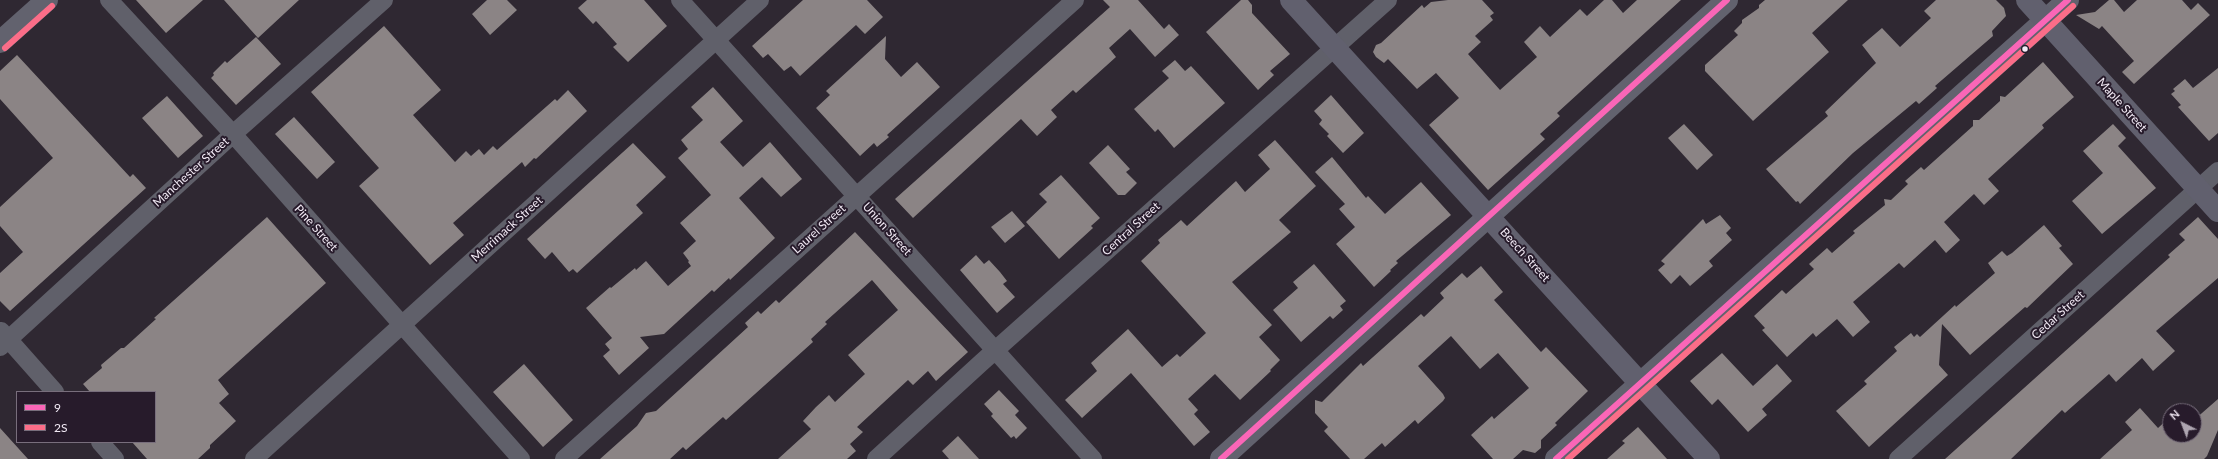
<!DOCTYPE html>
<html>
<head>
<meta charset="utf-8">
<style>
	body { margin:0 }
	#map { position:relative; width:2218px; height:459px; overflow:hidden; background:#2f2832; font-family:Lato,sans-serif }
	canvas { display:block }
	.legend { position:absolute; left:16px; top:391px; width:140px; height:52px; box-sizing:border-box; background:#271b2b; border:1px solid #786e7c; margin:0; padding:5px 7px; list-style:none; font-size:12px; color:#f2eaf5 }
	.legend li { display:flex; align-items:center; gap:8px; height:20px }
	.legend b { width:20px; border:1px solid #786e7c }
	.north { position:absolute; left:2162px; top:403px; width:40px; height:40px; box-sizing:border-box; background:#271b2b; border:1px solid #786e7c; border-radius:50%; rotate:318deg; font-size:11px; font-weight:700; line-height:16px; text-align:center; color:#f2eaf5 }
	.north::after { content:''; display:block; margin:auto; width:14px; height:18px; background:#aea6b1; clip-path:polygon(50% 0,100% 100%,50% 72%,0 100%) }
</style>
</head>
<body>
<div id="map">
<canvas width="2218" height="459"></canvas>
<ul class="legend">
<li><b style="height:5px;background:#fa66b7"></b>9</li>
<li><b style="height:5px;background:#fb6d88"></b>2S</li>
</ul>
<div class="north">N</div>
</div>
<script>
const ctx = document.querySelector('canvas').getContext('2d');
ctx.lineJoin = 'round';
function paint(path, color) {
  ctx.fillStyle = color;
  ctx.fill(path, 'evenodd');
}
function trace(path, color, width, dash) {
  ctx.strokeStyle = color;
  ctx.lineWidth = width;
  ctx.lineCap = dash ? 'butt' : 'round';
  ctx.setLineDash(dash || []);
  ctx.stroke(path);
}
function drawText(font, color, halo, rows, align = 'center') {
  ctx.font = font + ' Lato,sans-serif';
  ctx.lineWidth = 4;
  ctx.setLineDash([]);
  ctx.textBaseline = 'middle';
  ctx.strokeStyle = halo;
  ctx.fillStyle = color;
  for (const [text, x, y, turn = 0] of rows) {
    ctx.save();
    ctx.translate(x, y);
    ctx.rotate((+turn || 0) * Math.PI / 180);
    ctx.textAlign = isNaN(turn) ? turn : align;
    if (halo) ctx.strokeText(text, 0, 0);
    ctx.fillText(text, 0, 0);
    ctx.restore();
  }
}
paint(new Path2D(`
	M136,0h67l-37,33z
	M224,0h75l-41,38z
	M487,0h20l10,10 -27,25 -18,-21z
	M587,0h57l23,26 -39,36 -15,-15 4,-3 -21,-23 -3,3 -15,-16z
	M803,0h64l16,17 -18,17 -9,-9 -56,51 -9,-10 -7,5 -16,-17 -5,4 -11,-12z
	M1103,0h35l26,29 5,-5 10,11 -24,22 -25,-28 -21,19 7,9 -40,36 -3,-3 -22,20 6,7 -20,19 -16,-17 -108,99 -18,-19 215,-192z
	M1241,0h7l4,5v8l38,41 -20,17 4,4 -16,15 -52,-58z
	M1448,0h34l12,13 -4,3 3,4 -18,16 6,6 -13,12 32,36 37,-33 -13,-15 16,-16 10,11 30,-28 7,7 17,-16h8l11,13 14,-13h44l-124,113 3,3 -20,18 5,5 -57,51 -59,-65 30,-27 -23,-25 -19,16 -29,-30 -4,4 -8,-6 -3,-5 3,-7 5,-2 41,-38 2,3 7,-6z
	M1765,0h83l-36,33 17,19 -76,69 -48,-50v-6l33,-30 -4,-4 8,-8v-3l17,-12v-3z
	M1936,0h60l8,8 2,8 -14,15 1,5 -58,50 2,2 -18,16 -3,-3 -63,52 -53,51 -2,-3 -2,1 -30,-33 62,-53 -3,-4 51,-49 -14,-18 20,-17 18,19 31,-29 -7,-7z
	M2109,0h5l10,12 13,-12h45l9,10 7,-7 12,12 -76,69 -12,-12 12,-11 -32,-35 -3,3 -23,-14 19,-3z
	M384,26l57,64 -28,25 42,47 11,-11 5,5 8,-7 5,6 9,-9 4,4 58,-51 2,2 11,-11 19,21 -51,48 -2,-1 -9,9 -3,-5 -69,61 11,12 -34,30 -71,-79 20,-18 -68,-76z
	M886,36l-1,23 16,18 16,-15 23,25 -53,48 2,2 -12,10 -3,-4 -14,13 -44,-48 14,-13 -4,-4z
	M256,37l25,27 -45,41 -25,-27 3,-3 -1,-2 12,-12 2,2z
	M17,55l113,122 3,-3 13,14 -136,123 -10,-10v-28l23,-21 -23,-26v-19l53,-49 -53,-59v-28z
	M1175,60l10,11 6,-5 34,37 -51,45 -16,-19 -3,3 -21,-23 35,-31 -7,-7z
	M2043,62l31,35 -32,28 2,3 -56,51 11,12 -15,14 -10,-11 -30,28 16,18 -14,13 -11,-13 -31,28 -5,-5 -46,39 17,20 -17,15 -16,-18 -21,18 -3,-4 -26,24 -25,-27 3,-2 -11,-12 28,-26 4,4 28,-25 -5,-5 18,-16 5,5 23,-20 -2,-2 32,-26 -1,-6 7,1 17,-16 -3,-3 16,-14 3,3 49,-44v-6h6l21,-19v-5l5,1z
	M2218,68v65l-9,8 -31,-34 3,-2 -10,-11 4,-3 -2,-2 12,-10 8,9z
	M713,87l30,34 -23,21 23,25 27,-25 32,37 -21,18 -19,-20 -23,21 36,40 -45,42 -1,-2 -15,14 -2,-2 -48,44 -24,3 9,11 -30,27 -16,-19 7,-6 -5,-6 7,-6 -26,-30 24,-21 1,1 24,-20 1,2 10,-9 22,25 23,-20 -3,-4 1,-1 -6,-8 13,-12 -16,-18 31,-28 -33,-37 10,-9 -7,-9 22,-20 -12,-13z
	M1331,95l33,38 -21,20 -16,-17 2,-2 -10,-10 3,-4 -8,-9z
	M167,96l36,40 -25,22 -36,-40z
	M294,117l41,45 -18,17 -42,-45z
	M1684,124l29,31 -16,15 -29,-32z
	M2113,124l13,14 -8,8 38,42 -54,46 -30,-33 31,-28 -20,-22z
	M1275,140l41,46 -37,34 12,12 -59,50 40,43 -13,12 21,23 -10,10 1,1 -31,29 -25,-26 -27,25 10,11 -4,4 16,18 -16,14 -63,-73 -49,45 -17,-18 32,-29 -6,-8 37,-34 34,38 15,-13 3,3 26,-24 -65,-72 19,-18 -2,-3 23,-20 6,6 49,-45 9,11 25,-23 -12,-14z
	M633,143l33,34 -30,28 7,8 -66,60 -4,-4 -4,3 -17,-20 -7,7 -18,-20z
	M1108,145l22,24 -4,3 11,11 -12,12h-7l-29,-32z
	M1332,157l34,41 2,-2 17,18 36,-32 30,33 -55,46 2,2 -8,7 1,1 -17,16 -38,-43 19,-17 -16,-18 6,-5 -30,-32z
	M1061,175l39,43 -9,8 2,2 -34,31 -33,-37 21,-20 -8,-8z
	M1012,211l13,15 -20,17 -14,-16z
	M1720,215l11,13 -5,5 6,7 -23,21 4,5 -23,20 -10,-11 -9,9 -13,-14 7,-6 -4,-3 42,-42 3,5z
	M267,217l59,66 -108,97 11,14 -10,9 17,18 -26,24v3l-12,11h-51l-15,-17h23v-50h-65l-7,-8 19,-16 -1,-3 20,-17h3l32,-29 -2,-1z
	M2198,217l20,22v39l-62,53 19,20 -22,20 -11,-13 -26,24 -7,-8 -44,39 -3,-3 -51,49h-66l216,-194 9,-8 -2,-2 17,-15 -6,-6z
	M2044,225l18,21 -3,2 14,16 -46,44 -2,-1 -55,48 -28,-31 -3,41 9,10 -79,72 -33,-36 31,-27 -3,-3 33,-30 -3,-4 17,-14 3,4 3,-3 3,3 35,-32 1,2 39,-34 -7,-10 14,-12 5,5 5,-3z
	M855,232l113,120 -32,29 -8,-10 -15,14 -5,-5 -51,47 6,5 -13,12 6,7 -9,8h-69l33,-30 -8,-8 13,-14 13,-12 6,7 30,-28 -17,-19 50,-45 -26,-30 -47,42 2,2 -16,15 2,3 -87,78 -3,-3 -37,33 -3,-3 -13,12h-70l37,-33 9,-13 10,-2 92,-84 -3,-4 13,-12 3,3 15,-14 3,3z
	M976,255l8,9 5,-4 11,12 7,9 -4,3 12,13 -18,16 -37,-43z
	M1314,264l32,37 -6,5 3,4 -10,9 -3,-3 -29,26 -28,-32 25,-22 -5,-6z
	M1481,266l22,26 -9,8 47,52 5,-5 42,44 -33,32 2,2 -16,15v8l-6,5 -12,-3 -10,9h-20l-22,-24 21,-19 2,3 35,-31 -31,-35 -18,16 -29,-33 -33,30 25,28 2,4 -2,3 -25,23 -3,-4 -30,27 -3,-4 -18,16h-14l-26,-28 4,-4 -13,-14v-13l7,2 39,-39 2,3 58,-52 3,3 20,-19 -4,-5 22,-20 5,5z
	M1722,353l31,33 24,-22 15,17 -30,28 5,6 -19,17 -30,-33 -6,6 -22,-24z
	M524,364l49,56 -30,27 -50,-55z
	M999,390l20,21 -4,4 12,13 -11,11 -2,-3 -3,2 -20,-22 2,-2 -9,-10z
	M2218,399v31l-11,26 -3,3h-104l32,-29 -7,-8 15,-14 18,20 12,-11v18h24v-15z
	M1638,427l29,32h-60l18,-16 -3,-2z
	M0,428l28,31h-28z
	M958,436l21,23h-30l-7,-8z`), '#8b8485');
trace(new Path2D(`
	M109,0l124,134 288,325
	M680,0l413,459
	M1,331l54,61
	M0,347l233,-213 151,-134
	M100,442l15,17
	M254,459l506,-459
	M564,459l511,-459
	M876,459l106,-97 406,-362
	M1898,459l320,-288`), '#60606a', 18);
trace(new Path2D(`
	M0,42l47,-42
	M1221,459l506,-459
	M1556,459l512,-459`), '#62626e', 22);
trace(new Path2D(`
	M1291,0l418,459
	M2027,0l191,211`), '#61606e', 22);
trace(new Path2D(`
	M1221,459l506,-459
	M1556,459l512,-459`), '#fa66b7', 6);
trace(new Path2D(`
	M5,48l47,-42
	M1568,459l505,-453`), '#fb6d88', 6);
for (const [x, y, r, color] of [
	[2025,49,3.5,"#f2eaf5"]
]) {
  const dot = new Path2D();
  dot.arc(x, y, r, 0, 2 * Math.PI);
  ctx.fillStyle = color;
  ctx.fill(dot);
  trace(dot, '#271b2b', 1.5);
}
drawText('12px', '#f2eaf5', '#271b2b', [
	["Maple Street",2122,105,48],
	["Manchester Street",191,172,-42],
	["Pine Street",316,228,48],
	["Merrimack Street",507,229,-42],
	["Laurel Street",819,229,-42],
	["Union Street",887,229,48],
	["Central Street",1131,229,-42],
	["Beech Street",1525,255,48],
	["Cedar Street",2058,315,-42]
]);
</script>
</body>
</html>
